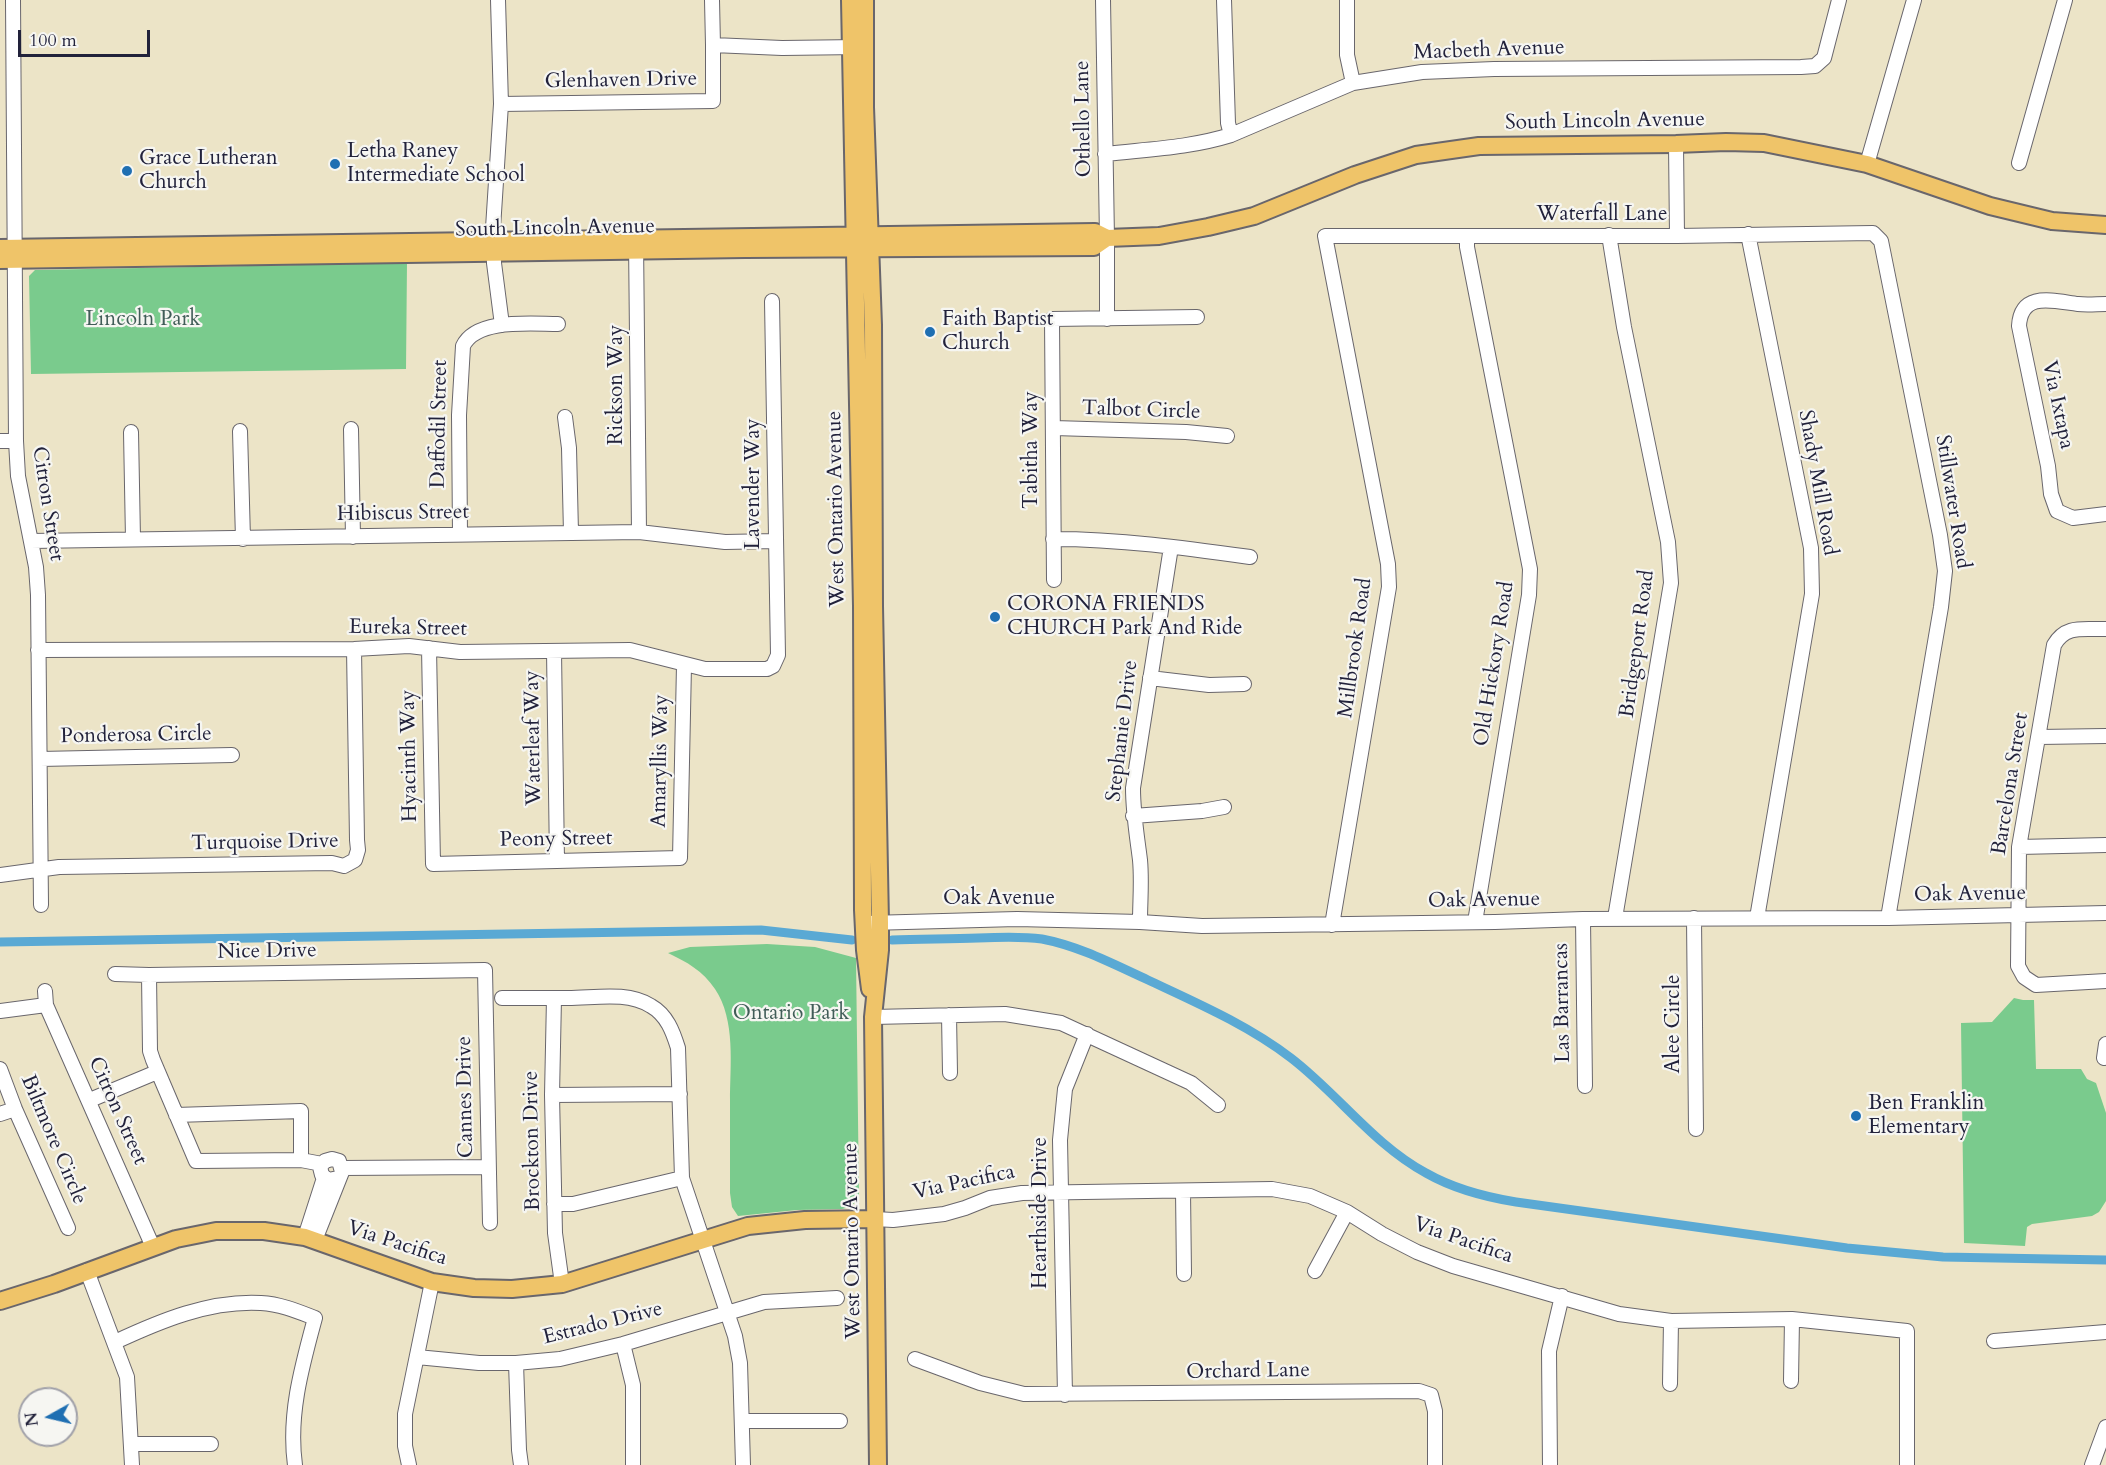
<!DOCTYPE html>
<html>
<head>
<meta charset="utf-8">
<style>
	body { margin:0 }
	#map { position:relative; width:2106px; height:1465px; overflow:hidden; background:#ece4c7; font-family:Cardo,serif }
	canvas { display:block }
	.north { position:absolute; left:18px; top:1387px; width:60px; height:60px; box-sizing:border-box; background:#f6f6f2; border:2px solid #a1a1a9; border-radius:50%; rotate:262deg; font-size:16px; font-weight:700; line-height:24px; text-align:center; color:#22223b }
	.north::after { content:''; display:block; margin:auto; width:21px; height:27px; background:#1f6fb2; clip-path:polygon(50% 0,100% 100%,50% 72%,0 100%) }
	.scale { position:absolute; left:18px; top:30px; width:132px; height:27px; box-sizing:border-box; border:3px solid #22223b; border-top:0; padding-left:8px; font-size:18px; line-height:21px; white-space:nowrap; color:#22223b; -webkit-text-stroke:4px #f6f6f2; paint-order:stroke }
</style>
</head>
<body>
<div id="map">
<canvas width="2106" height="1465"></canvas>
<div class="north">N</div>
<div class="scale">100 m</div>
</div>
<script>
const ctx = document.querySelector('canvas').getContext('2d');
ctx.lineJoin = 'round';
function paint(path, color) {
  ctx.fillStyle = color;
  ctx.fill(path, 'evenodd');
}
function trace(path, color, width, dash) {
  ctx.strokeStyle = color;
  ctx.lineWidth = width;
  ctx.lineCap = dash ? 'butt' : 'round';
  ctx.setLineDash(dash || []);
  ctx.stroke(path);
}
function drawText(font, color, halo, rows, align = 'center') {
  ctx.font = font + ' Cardo,serif';
  ctx.lineWidth = 4.5;
  ctx.setLineDash([]);
  ctx.textBaseline = 'middle';
  ctx.strokeStyle = halo;
  ctx.fillStyle = color;
  for (const [text, x, y, turn = 0] of rows) {
    ctx.save();
    ctx.translate(x, y);
    ctx.rotate((+turn || 0) * Math.PI / 180);
    ctx.textAlign = isNaN(turn) ? turn : align;
    if (halo) ctx.strokeText(text, 0, 0);
    ctx.fillText(text, 0, 0);
    ctx.restore();
  }
}
paint(new Path2D(`
	M407,263l-1,106 -375,5 -2,-98 6,-6z
	M767,944l48,3 41,11 3,241 -9,8 -8,2 -45,1 -59,6 -6,-9 -2,-14c0,-30 0,-61 0,-92 0,-35 6,-81 -15,-112 -12,-18 -28,-27 -47,-36l22,-6z
	M2014,998l9,2h11l2,69h45l6,10 9,4 10,30v88l-7,11 -7,4 -60,8 -5,3 -2,19 -61,-3 -3,-220 31,-1z`), '#7acb8d');
trace(new Path2D(`
	M892,940c29,-1 57,-1 86,-2 21,-1 43,-2 64,1 37,7 71,25 106,41 49,23 100,45 143,78 47,36 83,87 135,115 28,16 59,24 90,29l331,46 96,9 163,3
	M0,942l761,-12 91,10`), '#5aa9d4', 9);
const minor = new Path2D(`
	M13,0l3,441 2,35 18,91 2,28 3,310
	M498,0l3,104 -8,124 1,35 8,62
	M712,0l1,45
	M1103,0l4,238v81
	M1224,0l4,123 3,12
	M1347,0v55l6,28
	M501,104l212,-3v-56l69,3 77,-1
	M1676,144l1,92
	M1105,154c44,-5 84,-6 126,-19l122,-52 69,-11 72,-3 307,-2 14,-1 9,-8 15,-58
	M2019,163l46,-163
	M1867,164l47,-164
	M1748,234l63,314 1,46 -55,324
	M1609,235l15,92 44,215 3,41 -56,335
	M1467,236v11l63,322 -1,26 -54,327
	M636,240l3,292
	M2106,304c-9,0 -19,1 -28,0 -25,-3 -57,-13 -59,22l29,140 3,28 6,17 16,7 33,-4
	M565,417l4,31 2,85
	M1054,428l132,4 41,4
	M351,429l2,108
	M240,431l3,108
	M131,432l2,107
	M0,441h16
	M460,534l-1,-119 4,-69c13,-28 68,-22 95,-22
	M1053,539c67,0 132,9 197,18
	M31,541l608,-9 86,10 51,-1
	M1054,580l-2,-261 145,-2
	M2106,629c-22,1 -40,-5 -52,16l-35,202 -1,119 6,11 12,8 70,-4
	M429,648l4,216 247,-6 4,-193
	M38,650l316,-1 55,-3 51,6 170,-2 75,19h62l6,-3 5,-11 -6,-354
	M554,651l3,210
	M1150,678l59,7 35,-1
	M2039,737l67,-1
	M40,759l192,-4
	M1133,816l69,-5 22,-4
	M2019,847l87,-2
	M0,875l59,-8 273,-4 12,3 11,-6 3,-10 -1,-10 -3,-191
	M1694,918l2,211
	M1583,919l2,167
	M1140,922c0,-21 2,-41 0,-62 -3,-24 -7,-47 -7,-72l38,-241
	M869,923l148,-4 123,3 62,4 293,-4 88,-3 305,-1 218,-5
	M1332,925l57,-338 -1,-23 -63,-328h352l196,-3 8,8 59,294 5,36 -4,36 -53,311
	M115,974l34,1
	M45,991l1,14 107,242
	M502,998c22,0 44,0 66,0 27,0 59,-7 83,8 16,9 22,26 27,42l4,130 53,158 5,27 3,102
	M554,998l-2,97 3,138 7,51
	M0,1011l46,-6
	M949,1015l1,58
	M873,1017l132,-3 56,9 130,60 27,22
	M2104,1058l2,-14
	M0,1069l15,40 53,119
	M552,1095l128,-1
	M90,1100l67,-28
	M0,1114l15,-5
	M176,1115l125,-4v49
	M322,1164l-21,-4 -105,1 -43,-101 -3,-9 -1,-76 336,-5 5,253
	M342,1168l146,-1
	M1183,1191l1,83
	M554,1204h19l109,-26
	M875,1219l18,1 51,-6 21,-6 25,-10 32,-5 250,-4 38,7 37,16 35,22 35,18 36,14 166,48 52,7 121,-2 115,12v134
	M305,1237l19,-59
	M315,1240l27,-68 -3,-11 -7,-2 -7,2 -5,6 2,8 6,5 10,-2
	M87,1271l40,106 5,88
	M1315,1271l32,-59
	M1994,1341l112,-9
	M115,1342c45,-21 95,-42 146,-39 19,1 36,8 54,15 -13,48 -27,97 -20,147
	M623,1344l10,41v80
	M417,1357l62,6h37l44,-4 63,-15 141,-42 73,-4
	M915,1359l65,24 44,11 395,-3 12,4 4,16v54
	M516,1363l3,87 2,15
	M1791,1381l1,-62
	M1670,1384l1,-63
	M1065,1395l-5,-255 5,-51 22,-55
	M744,1421h96
	M132,1444h79
	M409,1465l-4,-19v-32l27,-132
	M1550,1465l-1,-114 13,-55
	M2092,1465l14,-38`);
const major = new Path2D(`
	M850,0l12,606 1,304 2,40 5,39
	M865,0v107l8,218 1,281 6,317v27l-7,67 5,448
	M0,248l1095,-16 12,6 52,-2 49,-9 46,-11 101,-41 61,-20 63,-9 197,-2 50,-2 38,1 103,21 123,42 62,15 54,4
	M0,260l745,-11 349,-2 13,-9
	M0,1301l54,-17 122,-45 40,-8h48l41,6 127,45 42,6 38,1 50,-5 186,-58 57,-6 70,-1`);
trace(minor, '#69666c', 16);
trace(major, '#69666c', 20);
trace(minor, '#fff', 14);
trace(major, '#efc469', 16);
for (const [x, y, r, color] of [
	[335,164,6,"#1f6fb2"],
	[127,171,6,"#1f6fb2"],
	[930,332,6,"#1f6fb2"],
	[995,617,6,"#1f6fb2"],
	[1856,1116,6,"#1f6fb2"]
]) {
  const dot = new Path2D();
  dot.arc(x, y, r, 0, 2 * Math.PI);
  ctx.fillStyle = color;
  ctx.fill(dot);
  trace(dot, '#f6f6f2', 2);
}
drawText('21px', '#22223b', '#f6f6f2', [
	["Macbeth Avenue",1489,51,-2],
	["Glenhaven Drive",621,81,-1],
	["Othello Lane",1084,119,-91],
	["South Lincoln Avenue",1605,122,-1],
	["Waterfall Lane",1602,215],
	["South Lincoln Avenue",555,229,-1],
	["Rickson Way",617,385,-90],
	["Via Ixtapa",2057,405,78],
	["Talbot Circle",1141,411,2],
	["Daffodil Street",440,424,-89],
	["Tabitha Way",1032,450,-90],
	["Shady Mill Road",1817,483,80],
	["Lavender Way",754,484,-90],
	["Stillwater Road",1952,502,81],
	["Citron Street",47,504,81],
	["West Ontario Avenue",837,509,-91],
	["Hibiscus Street",403,514,-1],
	["Eureka Street",408,629,1],
	["Bridgeport Road",1638,644,-82],
	["Millbrook Road",1356,648,-82],
	["Old Hickory Road",1495,664,-81],
	["Stephanie Drive",1123,731,-83],
	["Ponderosa Circle",136,736,-1],
	["Waterleaf Way",534,738,-91],
	["Hyacinth Way",410,756,-91],
	["Amaryllis Way",661,761,-89],
	["Barcelona Street",2011,784,-81],
	["Peony Street",556,840,-1],
	["Turquoise Drive",265,843,-1],
	["Oak Avenue",1970,895,-1],
	["Oak Avenue",999,899],
	["Oak Avenue",1484,901,-1],
	["Nice Drive",267,952,-1],
	["Las Barrancas",1563,1003,-91],
	["Alee Circle",1674,1024,-90],
	["Cannes Drive",466,1097,-91],
	["Citron Street",117,1111,66],
	["Biltmore Circle",53,1140,67],
	["Brockton Drive",533,1141,-91],
	["Via Pacifica",964,1183,-12],
	["Hearthside Drive",1041,1213,-90],
	["West Ontario Avenue",853,1241,-91],
	["Via Pacifica",1463,1241,19],
	["Via Pacifica",397,1244,18],
	["Estrado Drive",603,1324,-14],
	["Orchard Lane",1248,1372,-1]
]);
drawText('21px', '#22223b', '#f6f6f2', [
	["Letha Raney",347,152],
	["Intermediate School",347,176],
	["Grace Lutheran",139,159],
	["Church",139,183],
	["Faith Baptist",942,320],
	["Church",942,344],
	["CORONA FRIENDS",1007,605],
	["CHURCH Park And Ride",1007,629],
	["Ben Franklin",1868,1104],
	["Elementary",1868,1128]
], 'left');
drawText('21px', '#415d58', '#f6f6f2', [
	["Lincoln Park",143,320],
	["Ontario Park",791,1014]
]);
</script>
</body>
</html>
